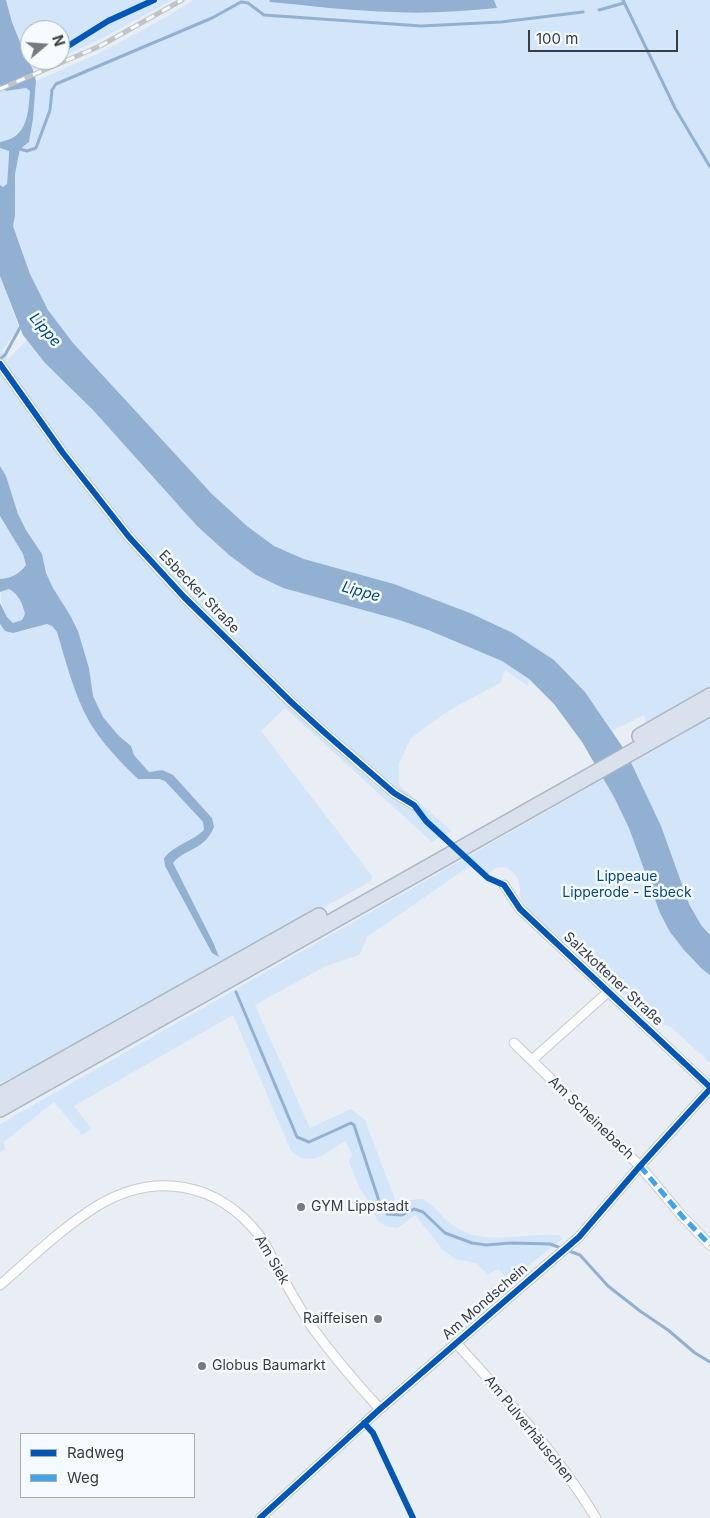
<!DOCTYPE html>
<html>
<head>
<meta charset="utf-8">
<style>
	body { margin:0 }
	#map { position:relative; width:710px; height:1518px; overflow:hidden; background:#e8eef4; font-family:Inter,sans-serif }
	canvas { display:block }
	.legend { position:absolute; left:20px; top:1433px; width:175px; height:65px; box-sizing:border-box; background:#f5fafe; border:1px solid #aaaeb2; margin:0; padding:6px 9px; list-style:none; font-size:15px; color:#393d41 }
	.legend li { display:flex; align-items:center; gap:10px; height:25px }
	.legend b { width:25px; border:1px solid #aaaeb2 }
	.north { position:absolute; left:20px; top:20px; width:50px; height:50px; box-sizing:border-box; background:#f5fafe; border:1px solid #aaaeb2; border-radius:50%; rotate:72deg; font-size:14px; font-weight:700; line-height:20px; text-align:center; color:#393d41 }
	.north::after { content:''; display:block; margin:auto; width:18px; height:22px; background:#767b80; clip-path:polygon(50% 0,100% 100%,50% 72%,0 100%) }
	.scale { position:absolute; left:528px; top:30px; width:150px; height:22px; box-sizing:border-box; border:2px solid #393d41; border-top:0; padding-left:6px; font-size:15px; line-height:18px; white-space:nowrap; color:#393d41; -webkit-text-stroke:4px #f5fafe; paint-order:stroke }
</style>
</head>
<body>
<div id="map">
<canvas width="710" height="1518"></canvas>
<ul class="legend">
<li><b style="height:6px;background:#0057b8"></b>Radweg</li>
<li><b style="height:6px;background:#3fa4ec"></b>Weg</li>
</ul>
<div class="north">N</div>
<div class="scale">100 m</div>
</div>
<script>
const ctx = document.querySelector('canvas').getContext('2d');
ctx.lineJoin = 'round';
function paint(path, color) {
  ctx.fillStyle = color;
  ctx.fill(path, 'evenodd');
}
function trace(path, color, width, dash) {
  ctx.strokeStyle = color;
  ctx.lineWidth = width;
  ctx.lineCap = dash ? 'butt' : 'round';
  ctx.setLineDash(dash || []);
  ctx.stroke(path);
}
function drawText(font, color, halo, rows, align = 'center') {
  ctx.font = font + ' Inter,sans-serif';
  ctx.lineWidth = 5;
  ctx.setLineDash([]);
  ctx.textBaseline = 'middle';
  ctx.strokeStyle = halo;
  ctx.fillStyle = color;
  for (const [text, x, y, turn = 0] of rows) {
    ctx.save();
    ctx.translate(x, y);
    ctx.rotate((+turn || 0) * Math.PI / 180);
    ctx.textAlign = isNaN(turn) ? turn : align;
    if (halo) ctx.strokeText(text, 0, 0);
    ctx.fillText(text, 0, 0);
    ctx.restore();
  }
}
paint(new Path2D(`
	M6,0h166l-75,41 -37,17v-28h-30v30h26l-23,10c-12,-23 -20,-45 -27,-70z
	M194,0h75l1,2c41,5 82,9 123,10 35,2 69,-1 104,-4l-3,-8h216v690l-63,36 -3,-11 -32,16 -27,-39 -31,-32 -41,-27 -43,-20 -76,-29 -90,-25 -30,-13 -27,-20 -35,-32 -139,-151 -25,-33 -18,-36 -17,-48 2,-10v-42l5,-25 9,-7 4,-23 3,-38 68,-30 64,-35z
	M0,85l6,6 20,-3 4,3c-2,26 -1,40 -28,51h-2z
	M0,148l9,3v4l-2,29 -4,3 -3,-2z
	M0,276l19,52 -17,22 6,9 19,-19 18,23 48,47 104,116 32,29 27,20 27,13 113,31 32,11 74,31 27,18 -1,7 -23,-16 -5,13 -52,28 -37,27 -12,25v22l53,46 -20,11 -147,-134 -24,23 111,145 -1,5 -304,170 -67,32v-459l5,7h18l24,-7 5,2 5,6c9,30 17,63 33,91 13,21 30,39 48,56h21l6,2 38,41 1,8c-11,11 -30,15 -40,28l49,84 -40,-79c14,-15 32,-13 41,-36l-52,-57 -13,2 -15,-17 -3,-9 -12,-10 -16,-19 -10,-21 -4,-28 -11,-37 -8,-16 -17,-27 -8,-15 -3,-19 -16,-24 -8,-16 -12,-38 -6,-10z
	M0,516l23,38 3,11c-8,9 -14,13 -26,14z
	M9,589c10,6 13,13 16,25l-3,6 -9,3c-10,-9 -13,-19 -12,-32z
	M710,718v345l-40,-37 -13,-3 -6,-4 -84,-76h-2c-12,-10 -32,-24 -40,-37 -11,-16 3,-24 -19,-39l-10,1 -8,6 -12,-11 -9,5 -99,68 -9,19 -33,11 -71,39 55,123 41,-19 14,11 32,85c7,-2 16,-6 23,-6 10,0 23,20 32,26 6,4 15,8 21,10 28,7 57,-2 86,0l3,4 -53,42 -11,-12 -10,6 -12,-12 -21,-4 -12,-9 -28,-35 -17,13 -13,-2 -8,-6 -6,-15 -11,-16 -11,-27 3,-8 -7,-13c-19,11 -34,28 -54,10l-58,-136 -159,91 18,23 -10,6 -28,-33 -50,40 1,7 -5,3v-28z`), '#d3e5f9');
paint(new Path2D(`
	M0,0h6l6,22 12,30 9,18 3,11 -3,38 -4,23 -9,7 -5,25v42l-2,10 17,48 18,36 25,33 139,151 35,32 27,20 30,13 90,25 76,29 43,20 41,27 31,32 41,60 35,74 28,78 12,21 9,10v40l-8,-6 -18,-19 -14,-18 -10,-19 -31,-85 -15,-31 -32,-55 -28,-38 -25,-25 -27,-18 -74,-31 -32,-11 -113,-31 -27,-13 -27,-20 -32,-29 -104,-116 -48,-47 -22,-28 -23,-59v-91l3,2 4,-3 2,-29v-4l-9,-3v-6c28,-5 28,-28 30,-51l-4,-3 -20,3 -6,-6z
	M269,0h225l3,8c-34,3 -69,6 -104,4 -41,-1 -82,-6 -123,-10z
	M0,466l6,10 12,38 8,16 16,24 4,19 7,15 17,27 8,16 11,37 4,28 10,21 16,19 12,10 3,9 15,17 13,-2 11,5 39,43 2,9c-10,24 -27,20 -41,36l40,79 6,15 -7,-4 -47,-87 -1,-8c10,-13 29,-17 40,-28l-1,-8 -38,-41 -6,-2h-21c-18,-17 -35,-35 -48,-56 -16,-28 -24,-61 -33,-91l-5,-6 -5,-2 -34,9 -8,-2 -5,-7v-21l7,14 6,6 9,-3 3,-6c-3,-12 -6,-19 -16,-25l-9,3v-13c12,-1 19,-5 26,-14l-3,-11 -23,-38z`), '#92b1d2');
trace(new Path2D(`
	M623,0l52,108 35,59
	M599,10l25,-7
	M20,149l7,2 9,-3 14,-38 2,-20 4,-6 156,-66 29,-16 7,1 16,12 157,11 80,-4 82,-10
	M0,359l5,-4 17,-31
	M236,992l61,145 12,5 42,-19 3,2 25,76 8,13 15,1 12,-6 9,3 22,21 27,10 14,2 25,-2 39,1 30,11 28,31 32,25 28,19 27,23 15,9`), '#92b1d2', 3);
const street = new Path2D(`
	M0,364l63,89 66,84 55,60 107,105 34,31 69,60 20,12
	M504,885l16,24 190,178
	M514,1043l126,123 42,50 28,29
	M532,1060l76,-68
	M0,1285c31,-27 62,-57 97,-79 58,-35 120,-24 162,29 7,9 11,20 17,30 11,21 23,42 36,62 21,29 44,56 68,82
	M457,1344c50,55 100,110 139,174
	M260,1518l120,-109 199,-172 61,-71 70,-77`);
const highway = new Path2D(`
	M640,736l70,-40
	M0,1095l319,-179
	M0,1109l710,-401`);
trace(street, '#c6cacf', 11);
trace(highway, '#aab6c3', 18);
trace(street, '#fcfcfd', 9);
trace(highway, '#d9e2ec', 15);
const rail = new Path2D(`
	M0,89l100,-43 82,-46`);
trace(rail, '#c1c3c4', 5);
trace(rail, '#f5fafe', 3, [9]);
trace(new Path2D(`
	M40,62l5,-2
	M640,1166l42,50 28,29`), '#3fa4ec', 5, [10, 5]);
trace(new Path2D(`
	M60,51l48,-30 46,-21
	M0,364l63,89 66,84 55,60 107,105 34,31 69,60 20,12 12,16 62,57 16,7 16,24 190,178
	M364,1423l9,10 40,85
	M260,1518l120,-109 199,-172 61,-71 70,-77`), '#0057b8', 6);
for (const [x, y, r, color] of [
	[301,1207,5,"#767b80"],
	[378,1319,5,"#767b80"],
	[202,1366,5,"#767b80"]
]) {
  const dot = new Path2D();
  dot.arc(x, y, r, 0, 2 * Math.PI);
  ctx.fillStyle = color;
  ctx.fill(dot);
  trace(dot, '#f5fafe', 2);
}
drawText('14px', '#393d41', '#f5fafe', [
	["Esbecker Straße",199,592,46],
	["Salzkottener Straße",613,979,43],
	["Am Scheinebach",591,1118,44],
	["Am Siek",272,1260,60],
	["Am Mondschein",485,1302,-41],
	["Am Pulverhäuschen",529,1429,51]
]);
drawText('14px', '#034981', '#f5fafe', [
	["Lippeaue",627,877],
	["Lipperode - Esbeck",627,893]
]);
drawText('14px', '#393d41', '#f5fafe', [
	["GYM Lippstadt",311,1207],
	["Raiffeisen",368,1319,"right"],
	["Globus Baumarkt",212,1366]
], 'left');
drawText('italic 15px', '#01487f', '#f5fafe', [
	["Lippe",45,330,49],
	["Lippe",361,592,16]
]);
</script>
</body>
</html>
